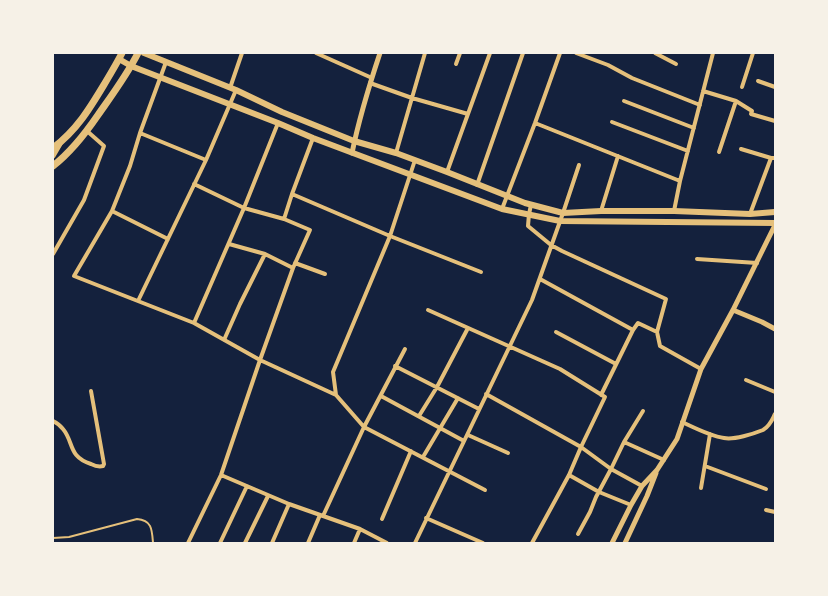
<!DOCTYPE html>
<html>
<head>
<meta charset="utf-8">
<style>
	body { margin:0 }
	#map { position:relative; width:828px; height:596px; overflow:hidden; background:#14213d; font-family:Georgia,serif }
	canvas { display:block }
	.frame { position:absolute; inset:0; border:54px solid #f6f1e7; pointer-events:none }
</style>
</head>
<body>
<div id="map">
<canvas width="828" height="596"></canvas>
<div class="frame"></div>
</div>
<script>
const ctx = document.querySelector('canvas').getContext('2d');
ctx.lineJoin = 'round';
function trace(path, color, width, dash) {
  ctx.strokeStyle = color;
  ctx.lineWidth = width;
  ctx.lineCap = dash ? 'butt' : 'round';
  ctx.setLineDash(dash || []);
  ctx.stroke(path);
}
trace(new Path2D(`
	M53,538l16,-1 68,-18c15,1 15,11 16,24
	M140,543h8`), '#e5c07b', 2);
trace(new Path2D(`
	M316,53l56,25
	M576,53l32,12 24,13 68,27
	M655,53l21,11
	M166,62l-26,71 -10,33 -18,45 -38,65 120,47 66,37 76,35
	M456,64l4,-11
	M758,81l17,6
	M370,83l42,15 56,16
	M742,87l11,-34
	M230,88l12,-35
	M703,91l33,10 -17,51
	M624,101l70,27
	M736,101l16,10 -1,3 24,7
	M612,122l76,29
	M535,123l145,58
	M140,133l66,27
	M741,149l30,9h4
	M396,153l29,-100
	M447,172l43,-119
	M477,185l46,-132
	M292,194l98,42 91,36
	M531,205l-2,9 -1,12 23,19 11,6 104,48 -9,33 3,14 41,23
	M502,209l33,-86 25,-70
	M112,211l56,28
	M601,211l17,-55
	M674,211l6,-30 33,-128
	M750,214l21,-56
	M284,219l8,-25 21,-56
	M229,244l36,10 28,14
	M53,254l31,-54 20,-54 -17,-15
	M697,259l60,4
	M295,263l30,11
	M540,279l93,51
	M138,301l68,-141 30,-70
	M428,310l132,59 45,28 -24,50 -12,28 -37,68
	M194,323l50,-115 34,-85
	M556,332l60,32
	M224,340l16,-36 25,-50
	M405,349l-41,78 121,63
	M395,366l84,43
	M746,380l29,12
	M486,394l95,53 30,22 31,17
	M601,395l32,-65 5,-7 19,9
	M381,396l83,45
	M419,416l18,-29 31,-59
	M53,421c4,2 7,4 10,8 11,13 5,28 28,35 4,2 8,3 12,2l1,-2 -13,-73
	M682,422c13,6 28,14 42,16 10,2 29,-4 39,-8 7,-4 9,-10 12,-16
	M468,435l40,18
	M624,442l40,18
	M423,457l35,-59
	M705,466l61,23
	M221,475l68,29 71,25 27,14
	M569,475l30,17 32,13
	M701,488l9,-54
	M766,510l9,2
	M323,516l41,-89 -28,-32 -3,-23 57,-136 25,-76
	M426,518l57,25
	M382,519l29,-68
	M578,534l12,-22 6,-15 15,-28 13,-27 19,-31
	M188,543l33,-68 39,-115 33,-92 17,-38 -26,-11 -40,-11 -50,-24
	M220,543l27,-57
	M245,543l23,-47
	M272,543l17,-39
	M308,543l12,-28
	M354,543l6,-14
	M415,543l117,-243 31,-87 16,-48`), '#e5c07b', 4);
trace(new Path2D(`
	M352,153c7,-34 17,-67 28,-100
	M53,156l7,-12
	M733,310l29,12 13,7
	M612,543l19,-38 11,-19 15,-16 20,-31 24,-70 32,-59 42,-85
	M625,543l22,-47 9,-23`), '#e5c07b', 5);
trace(new Path2D(`
	M144,53l92,37 46,22 72,29 42,12 51,19 78,31 38,10 38,-2h73l76,3 25,-2
	M119,59l12,7 147,57 35,15 189,71 58,12 215,2`), '#e5c07b', 6);
trace(new Path2D(`
	M53,148c24,-18 37,-40 52,-65 6,-10 12,-20 17,-30
	M53,166c18,-14 32,-32 45,-51 14,-20 29,-40 40,-62`), '#e5c07b', 7);
</script>
</body>
</html>
